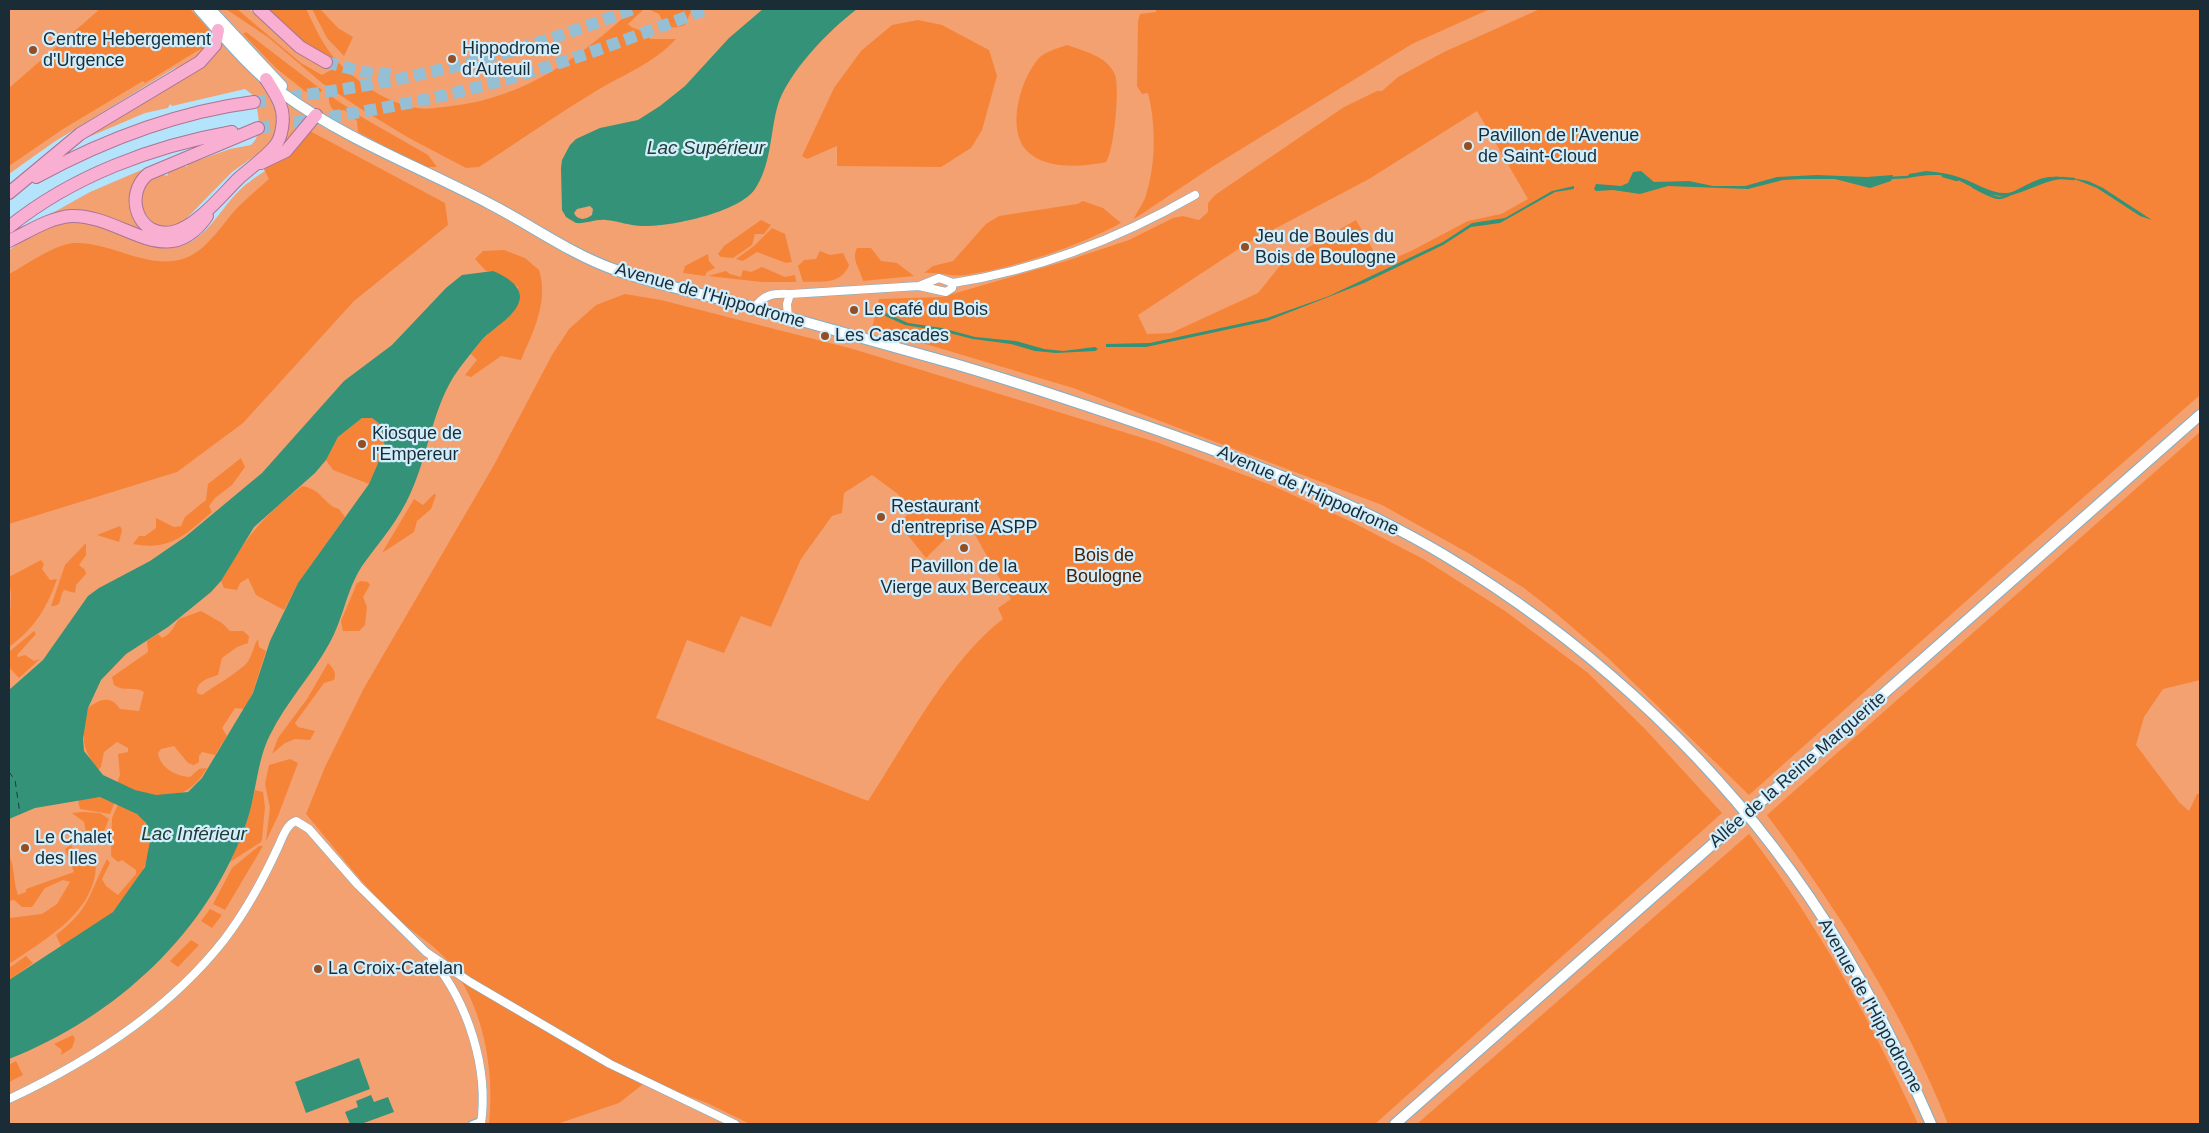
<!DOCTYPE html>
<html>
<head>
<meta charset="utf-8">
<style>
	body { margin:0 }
	#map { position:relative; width:2209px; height:1133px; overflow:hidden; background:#b4e3fc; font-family:Helvetica,sans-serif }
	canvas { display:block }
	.frame { position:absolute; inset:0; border:10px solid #1a2d36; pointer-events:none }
</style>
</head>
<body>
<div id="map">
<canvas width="2209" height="1133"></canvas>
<div class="frame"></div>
</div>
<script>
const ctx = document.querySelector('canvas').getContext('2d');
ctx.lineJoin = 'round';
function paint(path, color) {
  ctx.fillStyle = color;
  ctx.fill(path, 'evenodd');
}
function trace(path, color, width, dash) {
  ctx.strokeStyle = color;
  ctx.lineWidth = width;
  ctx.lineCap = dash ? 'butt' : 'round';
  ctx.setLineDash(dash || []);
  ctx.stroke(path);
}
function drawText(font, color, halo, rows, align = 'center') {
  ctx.font = font + ' Helvetica,sans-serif';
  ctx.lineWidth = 4.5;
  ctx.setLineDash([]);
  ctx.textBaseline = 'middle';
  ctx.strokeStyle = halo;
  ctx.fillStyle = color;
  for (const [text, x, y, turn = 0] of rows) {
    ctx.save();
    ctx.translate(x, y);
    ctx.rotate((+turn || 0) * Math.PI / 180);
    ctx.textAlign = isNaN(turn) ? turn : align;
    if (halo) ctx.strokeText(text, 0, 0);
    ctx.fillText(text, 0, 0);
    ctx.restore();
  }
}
paint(new Path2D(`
	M9,9h239l44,24 -23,-24h1931v1115h-2191v-874c18,-12 40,-26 62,-28 38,-3 75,38 113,23 22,-8 36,-34 51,-50 9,-10 19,-17 30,-24l-9,-16 -24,17 -49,50 -15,6 -13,-3 -12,-13 -3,-12 8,-19 14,-7 5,2 2,-5 14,-6 4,2 1,-3 42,-15 21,-4c14,-13 6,-30 4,-48l-10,-8 -73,17 -2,-2 -2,4 -23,5 -61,26 128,-80 -12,-4 -36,23 14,-12 -124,76 -45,32z
	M146,168c-2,4 -7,7 -10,11 -14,19 0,36 10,52l-99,-15 43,-24z`), '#f3a171');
paint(new Path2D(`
	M100,9h90l22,24 -8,18 -2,-2 -5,2 -52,32 -2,-2 -80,48 -54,37v-78z
	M226,9h11l64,54 21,12 9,-5 6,-9 -37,-21 -31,-31h37c9,18 17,37 31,52 20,21 52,44 81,47 11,2 23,-1 34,-2 72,-8 130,-50 181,-97h11l-16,15c7,7 18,5 22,15h26c-23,25 -52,35 -80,52 -40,24 -78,51 -117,76l-13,1 -57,-30 -48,-29 -39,-26 -53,-45z
	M312,9h8l18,19 15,9 -9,19 -17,-18z
	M648,9h44l-7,16c-14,5 -20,3 -26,-11z
	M1156,9h334l-78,35 -200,123 -78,52c3,-8 10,-16 12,-24 10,-31 10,-71 2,-102l-6,1 -5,-8 1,-65 2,-7 16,-2z
	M1540,9h660v386l-188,165 -263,235 -142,-138 -55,-47 -28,-22 -54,-34 -88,-49 -309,-117 -201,-60 7,-29 63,-2 124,-36 63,-21 44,-22 10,-2 16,4 9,-8v-9l7,-8 129,-88 33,-16h5l16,-14 46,-25zM1477,111l51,88 -27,15 -33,7 -57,30 -30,13 -25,-44 -73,42 -25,31 -87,40 -24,1 -9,-19 108,-71 123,-65z
	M918,20l24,5 47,25 8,26 -15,54 -11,18 -30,19 -104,-1v-20l-30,13 -5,-3 32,-68 27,-37 31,-26z
	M246,32l76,58 -1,2 -7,-3 -8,3 -30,-24 -33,-34z
	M1067,45c16,6 41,11 48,30 5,13 -1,76 -9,87 -23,5 -62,8 -80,-12 -20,-23 -5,-72 13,-92 6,-6 19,-10 28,-13z
	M329,95l36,24 63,36 9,12h-13l-66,-35 -1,-11 -13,-11 -9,1c-5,-3 -7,-10 -6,-16z
	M310,131l135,72 3,22 -94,76 -111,122 -66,49 -168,52v-250c17,-9 46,-30 65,-31 38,-2 79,31 116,13 20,-10 33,-33 48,-49 10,-10 21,-19 31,-28l-5,-10 31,-19z
	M1083,201l20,7 18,15c-45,24 -104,44 -155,52 -14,2 -28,-3 -42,-2l9,-7 20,-5 33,-37 13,-8 78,-12z
	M761,220l10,5 -7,9h-9l-3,11 -19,13 -12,-1 -3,-3 6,-8z
	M772,228l13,6 7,28 -6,1 -29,-11 -14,9 -7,-2 18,-13z
	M857,248h14l10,13 16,2 17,13 -51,5c-3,-13 -12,-21 -6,-33z
	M504,250l21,8 14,12c10,31 -6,62 -18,90l-20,-4 -30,21 -6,-2 12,-15 -6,-6 11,-14 31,-28 5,-25 -25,-16h-7l-11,-12 8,-8z
	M820,251l10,4 13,-2 6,12c-8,20 -27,16 -46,17l-5,-16 6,-6 12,-1z
	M708,254l1,7 6,7 -8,4 -2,4 -22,-3 2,-7z
	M762,267l23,10 10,-2 1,7h-34l-54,-6 18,-5 4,3 11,3 2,-7 8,2z
	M625,294l36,6 192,49 303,93 115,43 81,37 73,38 80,51 83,62 58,57 76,83 -347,311h-625l-43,-21 -60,-22 -28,22 -62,21h-68c6,-56 -6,-121 -43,-165 -17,-19 -41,-31 -58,-49 -29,-30 -55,-64 -82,-96l19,-47 39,-79 130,-223 58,-110 17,-26 27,-24zM872,475l26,19 12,18 -11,12 27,34 30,-30 17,3 38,68 -13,9 5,11c-55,42 -97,124 -135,182l-212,-83 31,-78 37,13 17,-37 30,11 30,-68 31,-43 10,-3 2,-20z
	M362,418h10l9,7 4,22 -16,37 -36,-14 -7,-10 12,-23z
	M2200,432v248l-37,9 -19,28 -8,28 43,57 10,9 8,-17h3v330h-252c-44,-111 -110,-214 -181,-309z
	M241,458l4,9 -13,18 -17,13 -6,8 3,6c-27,23 -41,39 -79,32l6,-8h6l11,-8v-10l18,9 7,-1 4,-9 21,-17 2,-16z
	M302,486c20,3 22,19 37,23l6,8 -47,66 -14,27 -28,-15 -8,-17 -8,5 -3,7 -13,-2 -3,-7c23,-42 43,-66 81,-95z
	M434,494l2,1 -5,14 -14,12 -3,11 -32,21 32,-54 9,6z
	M120,526l2,4 -3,12 -22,-7z
	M86,543v12l-7,10 6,5 1,4 -10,11 -1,8 -11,-3c-6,8 0,16 -13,16l14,-41z
	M41,560l3,4 -2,5 8,11 7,-1c-10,29 -23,50 -48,68l2,-53 -2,-17z
	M361,581l7,1 2,3 -7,12 4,10 -2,18 -6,6h-16l-2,-10 16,-38z
	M201,611l21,12 8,8h13l6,5 -1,7 -11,4 -15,11 -4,17c-9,3 -22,6 -21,18l5,2c15,-11 31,-19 44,-31 6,-6 7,-18 12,-25l1,8 7,4 -13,41 -9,17 -9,-1 -13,20 5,8 -12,19 -13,-3 -3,4v6l-5,3 -6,-2 -14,-17 -13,3 -3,4c2,15 18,23 32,24l9,-8 8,-1c-22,39 -55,30 -90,15l3,-8 -2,-21 10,-2v-4l-11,-6 -13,10 -3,15 -3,3c-19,-26 -15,-31 -10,-62 12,-9 23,-13 32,1l19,2 5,-19c-10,-6 -21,0 -30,-7l-2,-8 36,-25 -1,-11 11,-7 4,4c10,-4 12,-13 17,-19z
	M34,631l2,3 -19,21 1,2 7,-2 9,6 6,-2 -21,19 -10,-11v-15z
	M328,663c5,5 9,9 6,17l-10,3 -29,40 3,4 17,4 -5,9 -15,-1 -10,4 -13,11 6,-16 29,-39z
	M290,759l8,4 -20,53 -12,25 4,-33 -5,-24 4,-19z
	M255,790l8,2 2,15 -3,32 -1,3 -31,20 17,-41z
	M100,797l15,5 -5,12 -30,-5 -2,-9z
	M118,804c9,4 23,10 28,20 14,29 -13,68 -33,88 -14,14 -35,24 -52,34l-5,-11c35,-27 32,-40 51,-76l3,4 -8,16 4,7 12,9 18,-21v-4l-14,-10 -4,2 -7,-6 1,-38z
	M83,812l17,1 9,6 -8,19 -6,1 -9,-6 -2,-11 -12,-9z
	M1749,834c68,89 123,188 169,290h-501z
	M71,845l10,16 15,6c-3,47 -51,72 -85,96l-2,-4 1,-41 32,-4 15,-10 13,-22 -7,-2 -18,8 -13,19h-10l-8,-7 -5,1v-46c6,13 4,26 9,40l8,-3v-3l48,-17 -9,-23z
	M259,846h4l-38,64 -12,-6 19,-36z
	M210,909l12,6 -10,13 -11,-7z
	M191,940l8,5 -21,22 -8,-6z
	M26,956l7,7 -24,17v-12z
	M73,1035l2,4 -3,9 -11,7 1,-5 -8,-6z
	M16,1061l7,14 -14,7v-17z`), '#f68438');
paint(new Path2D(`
	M763,9h94c-28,21 -71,65 -80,99 -7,27 -6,57 -22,81 -15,23 -85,38 -112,37 -13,0 -25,-5 -37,-6 -11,-1 -20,4 -30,3l-10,-6 -4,-7 -1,-42 1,-8 8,-15 6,-6 24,-11 38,-8 22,-14 25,-20 44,-48zM590,206l3,3 -1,6c-6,5 -14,6 -18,-2l3,-4z
	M1641,171l13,11 35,-1 24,5h32l32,-9 40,-2 50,2 26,-2 -2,6 -21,7 -35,-9h-33l-19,1 -35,9 -80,-3 -28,8 -27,-4 -17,1 -2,-2 2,-5 25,2 7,-3 5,-11z
	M1926,171c13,1 25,3 38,8 14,5 27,15 43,14 16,-1 45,-24 58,-14 -23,0 -41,17 -64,17 -19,-1 -34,-13 -51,-19 -14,-4 -29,-1 -43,1l2,-4z
	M2072,178l16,3 15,7 49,32 -12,-4 -43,-28z
	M1574,186v3l-19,3 -55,31 -29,4 -28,18 -79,38 -97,38 -121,26h-40v-3l44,-1 117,-25 62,-22 114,-54 29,-19 33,-5 47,-27z
	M493,271c10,4 27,13 27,26 -1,18 -28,31 -39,44 -9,11 -19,23 -27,35 -22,35 -26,79 -43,116 -12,28 -31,49 -49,74 -16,25 -19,54 -33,78 -17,31 -43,58 -59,91 -13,25 -14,60 -23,86 -38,111 -131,196 -238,238v-79l104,-68 32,-45 5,-26 -4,-18 -9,-9 -37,-17 -65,11 -26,11v-129l34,-30 45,-64 11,-8 51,-27 35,-24 77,-64 82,-92 48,-36 54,-57 16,-13zM362,418h10l9,7 4,22 -16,37 -71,99 -28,58 -17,52 -51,85 -14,14 -32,3 -21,-5 -32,-15 -19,-24 -1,-12 5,-31 13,-28 25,-26 42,-27 43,-35 10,-11 33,-54 61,-54 11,-13 12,-23z
	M886,313l22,10 34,5 33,9 41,4 28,8 19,2 32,-4 3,2 -3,2 -39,2 -21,-2 -24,-7 -38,-5 -32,-8 -36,-6 -20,-9z
	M359,1058l11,31 -64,24 -11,-31z
	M371,1095l3,7 14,-5 6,15 -33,12h-11l-5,-12 13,-5 -2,-6z`), '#339277');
trace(new Path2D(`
	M1943,176l14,4
	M1889,178l19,-1
	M2062,178l12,1
	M1973,187c8,4 17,10 26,11 12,0 33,-19 52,-20`), '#339277', 2.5);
trace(new Path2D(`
	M9,772l6,8 5,34`), '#213d34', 1, [6, 5]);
trace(new Path2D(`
	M326,62l37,10 33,3
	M254,102c59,-8 118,-16 176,-30 70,-15 137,-38 203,-63
	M258,128c74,-11 147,-22 220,-41 78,-20 153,-49 229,-78`), '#95bfd4', 12, [12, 6]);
const pedestrian = new Path2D(`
	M472,1124l10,-4`);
const minor = new Path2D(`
	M953,283c85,-13 167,-45 242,-88
	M754,308c11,-14 19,-15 36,-14l129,-8 27,6 6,-4 1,-5 -14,-5 -20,8
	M788,318l-1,-14 3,-10
	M432,959c36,44 57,109 49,165
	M9,1099c79,-37 160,-89 215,-159 22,-29 40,-62 55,-95 4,-9 8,-21 17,-24l13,8 49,56 68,67 44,30 140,82 125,60`);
const secondary = new Path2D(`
	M199,9c26,29 51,60 83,84 64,47 138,74 208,111 41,21 79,49 123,65 44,16 90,25 135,37 69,19 138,38 207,58 65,19 130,41 194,63 100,35 203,73 295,128 135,81 255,189 347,316 57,78 102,165 140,253
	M210,9l72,77
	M1395,1124l805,-709`);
const trunk = new Path2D(`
	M259,9l41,38 26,15
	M258,128l-110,46c-25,21 -10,65 25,58 23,-5 49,-37 65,-53 12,-11 26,-20 37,-33 4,-5 6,-11 7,-18 4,-20 -6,-33 -16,-49
	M261,163l25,-12 30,-36
	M36,177c68,-37 141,-65 218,-75
	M9,193l71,-59 120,-72 15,-17 3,-15
	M9,227c63,-51 144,-81 223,-95
	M9,241c19,-9 41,-24 63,-25 51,-1 95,58 135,0`);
trace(pedestrian, '#80aec5', 8);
trace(minor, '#80aec5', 9);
trace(secondary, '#80aec5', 12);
trace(trunk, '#a97494', 14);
trace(pedestrian, '#fff', 5.5);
trace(minor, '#fff', 8);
trace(secondary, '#fff', 10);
trace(trunk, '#f8afd2', 12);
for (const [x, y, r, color] of [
	[33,50,5,"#934f23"],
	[452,59,5,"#934f23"],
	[1468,146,5,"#934f23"],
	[1245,247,5,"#934f23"],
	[854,310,5,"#934f23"],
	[825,336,5,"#934f23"],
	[362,444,5,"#934f23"],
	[881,517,5,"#934f23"],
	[964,548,5,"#934f23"],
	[25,848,5,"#934f23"],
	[318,969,5,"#934f23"]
]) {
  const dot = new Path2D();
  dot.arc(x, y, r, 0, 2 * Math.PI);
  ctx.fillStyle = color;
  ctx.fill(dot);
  trace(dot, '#d2eefc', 2);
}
drawText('18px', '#1a2d36', '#d2eefc', [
	["Centre Hebergement",43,40],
	["d'Urgence",43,61],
	["Hippodrome",462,49],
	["d'Auteuil",462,70],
	["Pavillon de l'Avenue",1478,136],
	["de Saint-Cloud",1478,157],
	["Jeu de Boules du",1255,237],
	["Bois de Boulogne",1255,258],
	["Le café du Bois",864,310],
	["Les Cascades",835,336],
	["Kiosque de",372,434],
	["l'Empereur",372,455],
	["Restaurant",891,507],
	["d'entreprise ASPP",891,528],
	["Pavillon de la",964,567,"center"],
	["Vierge aux Berceaux",964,588,"center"],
	["Le Chalet",35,838],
	["des Iles",35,859],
	["La Croix-Catelan",328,969]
], 'left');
drawText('18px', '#1a2d36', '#d2eefc', [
	["Avenue de l'Hippodrome",710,296,16],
	["Avenue de l'Hippodrome",1308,491,24],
	["Allée de la Reine Marguerite",1798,770,-41],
	["Avenue de l'Hippodrome",1870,1006,61]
]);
drawText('18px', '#4b2001', '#d2eefc', [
	["Bois de",1104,556],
	["Boulogne",1104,577]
]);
drawText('italic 19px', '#213d34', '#d2eefc', [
	["Lac Supérieur",706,149],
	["Lac Inférieur",194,835]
]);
</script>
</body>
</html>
